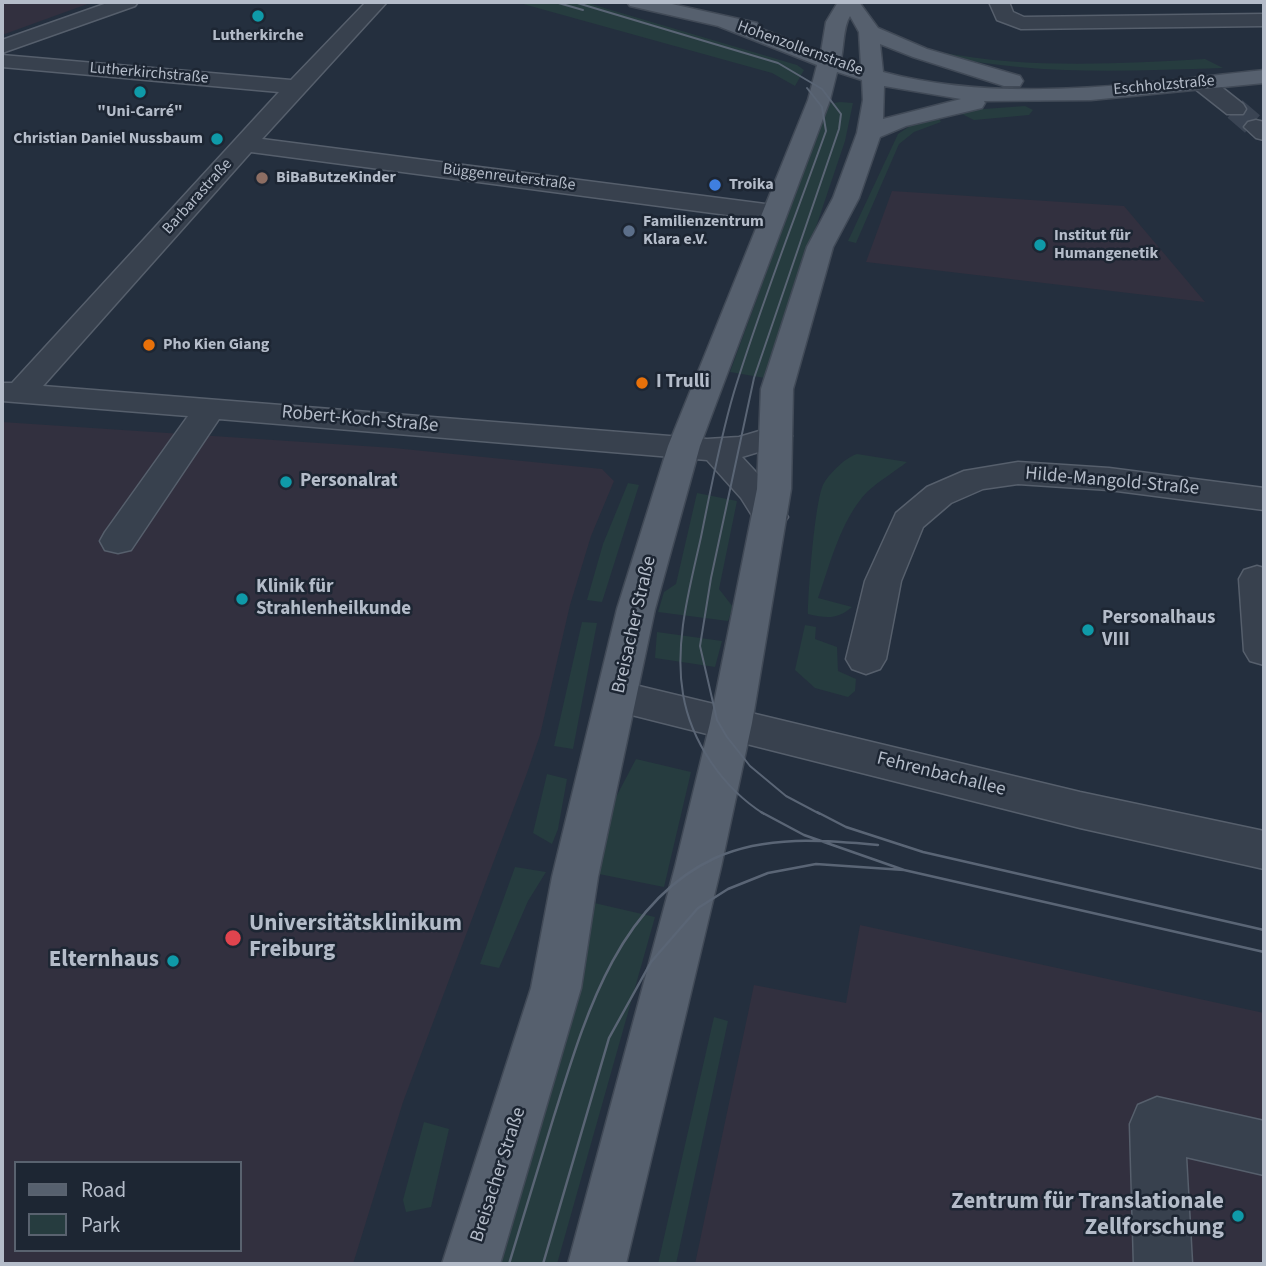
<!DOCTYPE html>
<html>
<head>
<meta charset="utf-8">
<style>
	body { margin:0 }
	#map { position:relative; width:1266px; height:1266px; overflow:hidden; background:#242f3e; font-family:"Source Sans 3",sans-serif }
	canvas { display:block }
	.frame { position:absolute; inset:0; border:4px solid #b4bcc9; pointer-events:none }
	.legend { position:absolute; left:14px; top:1161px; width:228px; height:91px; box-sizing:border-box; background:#1d2633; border:2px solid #59626f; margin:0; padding:9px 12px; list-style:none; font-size:21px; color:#b4bcc9 }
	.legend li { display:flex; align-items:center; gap:14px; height:35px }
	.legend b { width:35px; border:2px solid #59626f }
</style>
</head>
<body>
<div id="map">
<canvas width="1266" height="1266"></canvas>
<div class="frame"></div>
<ul class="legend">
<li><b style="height:9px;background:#56606e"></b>Road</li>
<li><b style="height:19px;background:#263c3f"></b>Park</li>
</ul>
</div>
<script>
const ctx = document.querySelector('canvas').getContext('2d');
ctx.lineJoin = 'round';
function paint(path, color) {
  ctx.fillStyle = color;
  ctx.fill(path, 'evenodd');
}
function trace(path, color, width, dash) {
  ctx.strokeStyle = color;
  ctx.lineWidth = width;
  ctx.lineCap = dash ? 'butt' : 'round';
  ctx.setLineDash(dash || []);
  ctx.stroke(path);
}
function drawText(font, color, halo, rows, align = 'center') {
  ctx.font = font + ' "Source Sans 3",sans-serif';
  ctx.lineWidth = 5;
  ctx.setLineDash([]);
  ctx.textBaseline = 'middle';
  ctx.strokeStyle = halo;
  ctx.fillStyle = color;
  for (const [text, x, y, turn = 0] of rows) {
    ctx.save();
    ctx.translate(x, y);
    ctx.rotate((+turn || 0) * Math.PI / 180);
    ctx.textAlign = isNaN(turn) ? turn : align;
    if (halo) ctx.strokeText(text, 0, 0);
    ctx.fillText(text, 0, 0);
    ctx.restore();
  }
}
paint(new Path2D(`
	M2,2h91l-91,33z
	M892,191l232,15 81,96 -339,-40z
	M2,422l392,26 208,21 12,12 -23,55 -21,69 -30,130 -13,38 -124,329 -50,162h-351zM16,1163h224v87h-224z
	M860,925l404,88v251h-569l59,-279 92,18z`), '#32303f');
paint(new Path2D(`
	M516,2h68l213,63 7,5 -9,16 -23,-13z
	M939,52c88,17 178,12 266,7l18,9c-97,3 -193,8 -287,-14z
	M840,102l13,1 -8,38 -80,237 -35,-6 98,-268z
	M1025,106l8,4 -4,5 -55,5 -18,-9z
	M937,115l4,7 -27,10 -15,12 -43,99 -8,-2 50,-107 18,-12z
	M857,454l50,8c-13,10 -28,19 -40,30 -26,27 -37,72 -49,106l34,9c-15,13 -26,11 -44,7 0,-21 7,-117 16,-131 6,-10 22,-26 33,-29z
	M628,483l11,2 -37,117 -15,-2 16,-56z
	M697,493l40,8 -18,88 14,18 -5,14 -70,-9 6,-20 12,-8z
	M582,622l15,1 -24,126 -19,-3z
	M805,625l11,2 -1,12 22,8 1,24 18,8 -1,12 -7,6 -33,-9 -20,-18z
	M657,632l65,9 -7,26 -60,-9z
	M636,759l55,13 -27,115 -70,-14 11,-55z
	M547,774l20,5 -9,50 -6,15 -19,-11z
	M515,867l31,5 -18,29 -29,67 -19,-4z
	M590,902l65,15 -98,347h-70l83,-274z
	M714,1017l14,4 -52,243h-18z
	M424,1122l25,7 -18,78 -25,5 -3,-12z`), '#263c3f');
trace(new Path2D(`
	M1235,109l21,18`), '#3a4453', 23, [23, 11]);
const minor = new Path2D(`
	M110,2h28l-3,4 -133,47v-13z
	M366,2h21l-125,137 511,66 9,2 4,6 -4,6 -9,2 -522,-69 -208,234 664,53 32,-2 37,-11 12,3 4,7 -4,7 -46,14 24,26 22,34 -6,8 -12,4 -12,-4 -17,-27 -34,-38 -488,-41 -88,131 -13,3 -13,-3 -5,-9 5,-9 83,-116 -186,-15v-18h10l267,-291 -277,-25v-12l289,25z
	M989,2h20l4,10 11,5 240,-3v12l-243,3 -24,-9z
	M1202,76l8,2 33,26 3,5 -3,5h-16l-33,-26 -3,-5 3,-5z
	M1256,120l8,2v18l-8,-2 -12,-11 4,-5z
	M1018,462l91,6 155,20v22l-155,-20 -91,-6 -35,5 -32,14 -28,24 -22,54 -15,78 -6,10 -14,5 -14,-5 -6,-10 19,-78 31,-68 31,-26 37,-16z
	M1257,566l7,2v97l-14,-4 -6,-10 -5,-72 5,-9z
	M618,681l462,111 184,39v38l-184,-41 -476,-120 -6,-11 6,-11z
	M1157,1097l107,24v54l-78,-18 6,107h-58l-4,-140 8,-19z`);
const major = new Path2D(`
	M627,2h36l94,21 2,5 62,24 5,-30 12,-20h21l19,26 49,21 93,27 3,5 -3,5h-16l-91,-29 -33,-13 3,28c123,33 256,11 381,-2v13l-173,17 -107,1 1,2 -3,5 -76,18 -26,11 -21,61 -26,49 -40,142 -2,100 -39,234 -31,144 -95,397h-58l107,-397 35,-144 47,-234 4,-100 46,-142 26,-49 24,-65 6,-33 -1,-20 -25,-8 -7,28 -130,346 -45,163 -57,268 -17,111 -81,276h-58l89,-276 21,-111 65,-268 51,-163 140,-346 9,-35 -99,-39 -88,-20zM850,16l9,16 2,34 -20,-7c3,-13 2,-32 9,-43zM884,86l77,13 -78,20z`);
trace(minor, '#565f6c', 3);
trace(major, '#414a57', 3);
paint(minor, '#38414e');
paint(major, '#56606e');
trace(new Path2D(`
	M555,2l28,8
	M574,2l204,61 44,26 19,25 -2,15 -85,249 -43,200 -11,68 17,74 10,17 23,29 36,30 34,18
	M764,814c-41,-26 -73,-72 -81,-120 -9,-52 7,-107 18,-157 10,-49 19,-98 33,-145 27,-88 61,-174 92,-261l-4,-24 -15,-19`), '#5a6575', 2);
trace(new Path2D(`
	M761,812l43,23 100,35
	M817,812l29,15 77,25 341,78
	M509,1264c15,-49 30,-99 45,-148 30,-95 62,-212 161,-258 51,-23 109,-18 163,-13
	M543,1264l66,-226 42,-76 47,-54 30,-19 40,-16 48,-9 88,6 360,82`), '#5a6575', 2.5);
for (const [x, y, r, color] of [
	[258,16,7,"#0f9aa8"],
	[140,92,7,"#0f9aa8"],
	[217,139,7,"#0f9aa8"],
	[262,178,7,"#8d6e63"],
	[715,185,7,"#3f7fe0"],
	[629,231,7,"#5c6f8a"],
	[1040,245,7,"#0f9aa8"],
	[149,345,7,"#e8710a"],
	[642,383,7,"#e8710a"],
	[286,482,7,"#0f9aa8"],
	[242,599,7,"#0f9aa8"],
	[1088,630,7,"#0f9aa8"],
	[233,938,9,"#e0444e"],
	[173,961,7,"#0f9aa8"],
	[1238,1216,7,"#0f9aa8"]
]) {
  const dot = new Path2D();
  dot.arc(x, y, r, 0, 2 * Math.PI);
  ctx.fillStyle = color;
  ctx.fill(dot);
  trace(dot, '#1d2633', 2.5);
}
drawText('bold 16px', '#b4bcc9', '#1d2633', [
	["Lutherkirche",258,36,"center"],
	["\"Uni-Carré\"",140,112,"center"],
	["Christian Daniel Nussbaum",203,139,"right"],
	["BiBaButzeKinder",276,178],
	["Troika",729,185],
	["Familienzentrum",643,222],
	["Klara e.V.",643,240],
	["Institut für",1054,236],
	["Humangenetik",1054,254],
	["Pho Kien Giang",163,345]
], 'left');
drawText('16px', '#b4bcc9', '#1d2633', [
	["Hohenzollernstraße",800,49,20],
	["Lutherkirchstraße",149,74,5],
	["Eschholzstraße",1164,86,-5],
	["Büggenreuterstraße",509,178,7],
	["Barbarastraße",198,197,-48]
]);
drawText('bold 19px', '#b4bcc9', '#1d2633', [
	["I Trulli",656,383],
	["Personalrat",300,482],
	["Klinik für",256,588],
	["Strahlenheilkunde",256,610],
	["Personalhaus",1102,619],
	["VIII",1102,641]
], 'left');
drawText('19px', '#b4bcc9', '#1d2633', [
	["Robert-Koch-Straße",360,420,5],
	["Hilde-Mangold-Straße",1112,482,5],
	["Breisacher Straße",635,625,-77],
	["Fehrenbachallee",941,775,14],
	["Breisacher Straße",499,1175,-72]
]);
drawText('bold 23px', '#b4bcc9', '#1d2633', [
	["Universitätsklinikum",249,925,"left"],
	["Freiburg",249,951,"left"],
	["Elternhaus",159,961],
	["Zentrum für Translationale",1224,1203],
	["Zellforschung",1224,1229]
], 'right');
</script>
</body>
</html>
